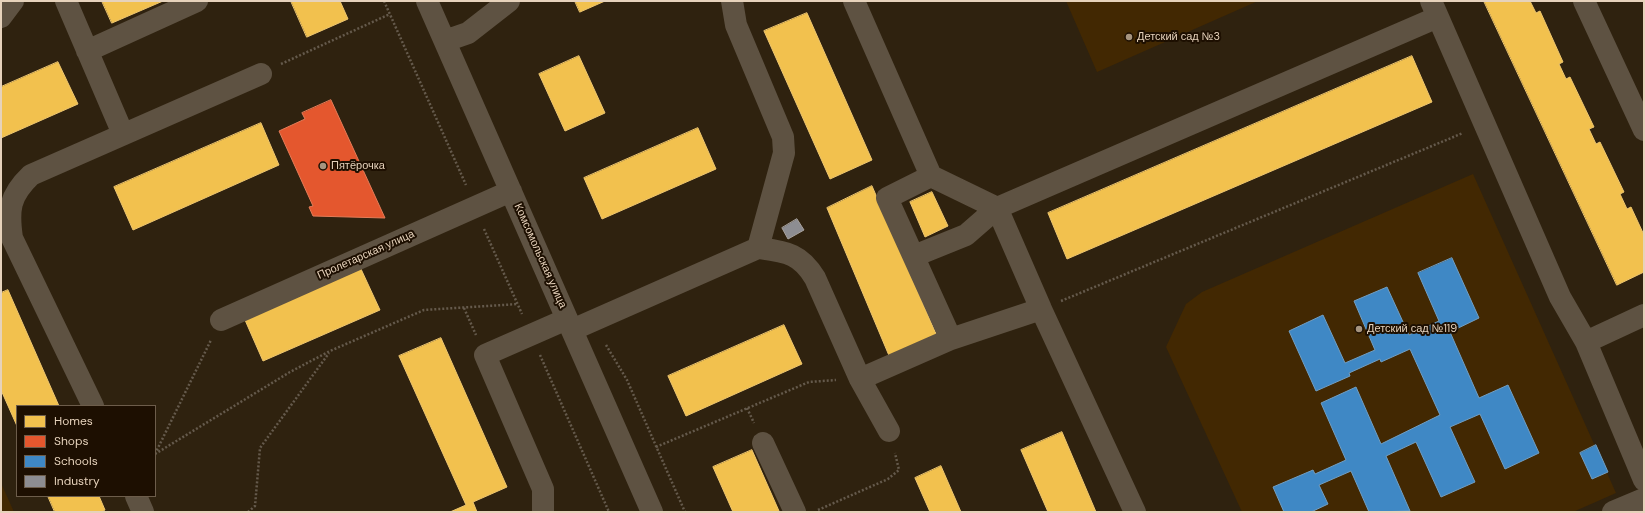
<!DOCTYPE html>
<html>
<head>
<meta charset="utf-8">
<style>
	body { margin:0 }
	#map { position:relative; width:1645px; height:513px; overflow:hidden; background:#2f220f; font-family:"DM Sans",sans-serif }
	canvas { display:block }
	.frame { position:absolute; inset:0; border:2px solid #e6d2bb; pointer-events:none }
	.legend { position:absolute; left:16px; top:405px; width:140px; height:92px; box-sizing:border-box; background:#1d0f01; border:1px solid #6d5d4b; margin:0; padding:5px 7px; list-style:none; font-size:12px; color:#e6d2bb }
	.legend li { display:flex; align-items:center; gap:8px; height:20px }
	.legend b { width:20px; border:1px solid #6d5d4b }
</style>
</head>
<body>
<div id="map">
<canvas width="1645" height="513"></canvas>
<div class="frame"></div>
<ul class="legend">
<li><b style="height:11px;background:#f2c14e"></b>Homes</li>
<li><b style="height:11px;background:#e4572e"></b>Shops</li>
<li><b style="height:11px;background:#3f88c5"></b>Schools</li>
<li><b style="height:11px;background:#8d8d92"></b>Industry</li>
</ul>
</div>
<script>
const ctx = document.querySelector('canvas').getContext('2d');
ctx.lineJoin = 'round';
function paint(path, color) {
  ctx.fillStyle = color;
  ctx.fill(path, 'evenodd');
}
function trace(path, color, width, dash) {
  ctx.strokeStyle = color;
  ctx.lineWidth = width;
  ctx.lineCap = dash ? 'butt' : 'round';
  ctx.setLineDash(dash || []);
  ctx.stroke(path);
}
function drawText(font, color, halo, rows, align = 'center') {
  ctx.font = font + ' "DM Sans",sans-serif';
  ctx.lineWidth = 4;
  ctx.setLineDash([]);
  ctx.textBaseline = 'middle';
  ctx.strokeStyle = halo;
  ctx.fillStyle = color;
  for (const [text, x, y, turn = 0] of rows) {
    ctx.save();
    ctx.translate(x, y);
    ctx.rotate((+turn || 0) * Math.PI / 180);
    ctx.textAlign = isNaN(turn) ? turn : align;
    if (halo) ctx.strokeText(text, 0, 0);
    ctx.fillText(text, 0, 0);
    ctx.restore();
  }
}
paint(new Path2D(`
	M1066,1h192l-161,71z
	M1473,174l143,319 -43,19h-331l-76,-165 20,-43 16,-12z
	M1,483l13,29h-13z`), '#422802');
const homes = new Path2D(`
	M102,1h61l-51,22z
	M291,1h49l8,18 -41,18z
	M575,1h30l-25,11z
	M1484,1h46l6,12 4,-2 23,51 -4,2 7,15 4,-2 24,50 -5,2 7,15 4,-2 24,50 -4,2 7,15 4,-2 13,28v37l-27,13z
	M807,13l65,147 -42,19 -66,-148z
	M579,56l26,57 -40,18 -26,-57z
	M1412,56l20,46 -365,157 -19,-46z
	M58,62l20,42 -77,34v-51z
	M261,123l18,42 -146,65 -19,-43z
	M698,128l18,41 -114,50 -18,-41z
	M872,186l65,150 -47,22 -63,-150z
	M932,192l16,34 -23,11 -15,-35z
	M361,269l19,41 -117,51 -18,-41z
	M8,290l51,116h-42v20l-16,-36v-97z
	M784,325l18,39 -116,52 -18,-40z
	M441,338l66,149 -34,15 4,10h-27l16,-7 -67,-149z
	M1062,432l34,80h-48l-27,-62z
	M752,450l27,61 -3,1h-43l-20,-45z
	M941,466l20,46h-31l-15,-34z
	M48,496h51l6,14 -4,2h-46z`);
paint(homes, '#f2c14e');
trace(homes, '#eec66f', 1);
const shops = new Path2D(`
	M331,100l54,118 -72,-2 -4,-9 4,-1 -34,-75 26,-12 -3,-6z`);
paint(shops, '#e4572e');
trace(shops, '#e57c58', 1);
const schools = new Path2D(`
	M1452,258l27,60 -29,14 29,66 29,-13 31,68 -34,16 -25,-55 -30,13 25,55 -34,15 -25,-55 -30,14 24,55 -41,1 -18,-41 -32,14 9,19 -17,8h-27l-11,-25 40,-17 2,4 31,-14 -25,-57 35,-16 25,57 59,-29 -30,-66 -29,13 -1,-3 -31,14 1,3 -34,15 -27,-60 34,-16 22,48 30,-13 -21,-49 33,-14 22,48 30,-14 -21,-48z
	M1596,445l12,27 -16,7 -12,-26z`);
paint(schools, '#3f88c5');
trace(schools, '#719ec2', 1);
const industry = new Path2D(`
	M797,219l7,11 -16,9 -6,-11z`);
paint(industry, '#8d8d92');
trace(industry, '#a8a29e', 1);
trace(new Path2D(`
	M384,1l82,184
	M281,64l109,-50
	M484,229l38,85
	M1061,301l402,-168
	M464,308l12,27
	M606,345l21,35 58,132
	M540,355l69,157
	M747,408l7,15
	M656,447l153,-65 27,-2
	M155,454l135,-82 40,-21 94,-41 94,-6
	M155,454l56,-114
	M818,510l70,-31 11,-9 -4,-17
	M248,512l7,-6 5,-58 69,-95`), '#655a4c', 2.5, [2, 2]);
trace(new Path2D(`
	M66,1l57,133
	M427,1l225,511
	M732,1l4,24 47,112 1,16 -26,95
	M854,1l77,175 66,32 -31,27 -52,21
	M1431,1l129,296 26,45 58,138
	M1584,1l60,129
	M1,17l12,-16
	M445,41l23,-8 41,-32
	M87,51l110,-50
	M931,176l-44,22 64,141
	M221,320l290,-129
	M572,330l186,-82c28,4 42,5 57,30l45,101 29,52
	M1586,342l58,-27
	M860,379l91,-40 90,-30
	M93,406l-81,-168c-4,-28 -3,-42 19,-63l230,-101
	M763,443l32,69
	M136,496l7,16
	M543,512v-23l-58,-134 82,-36
	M1135,512l-94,-203 -44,-101 441,-191
	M1613,512l31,-13`), '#5e5242', 22);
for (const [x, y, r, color] of [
	[1129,37,4,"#a6947f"],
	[323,166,4,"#a6947f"],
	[1359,329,4,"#a6947f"]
]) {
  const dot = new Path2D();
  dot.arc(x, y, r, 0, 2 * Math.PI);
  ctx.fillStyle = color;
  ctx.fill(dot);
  trace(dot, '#1d0f01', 1.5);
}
drawText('11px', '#e6d2bb', '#1d0f01', [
	["Детский сад №3",1137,37],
	["Пятёрочка",331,166],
	["Детский сад №119",1367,329]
], 'left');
drawText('11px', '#e6d2bb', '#1d0f01', [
	["Пролетарская улица",366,255,-24],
	["Комсомольская улица",540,256,66]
]);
</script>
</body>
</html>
